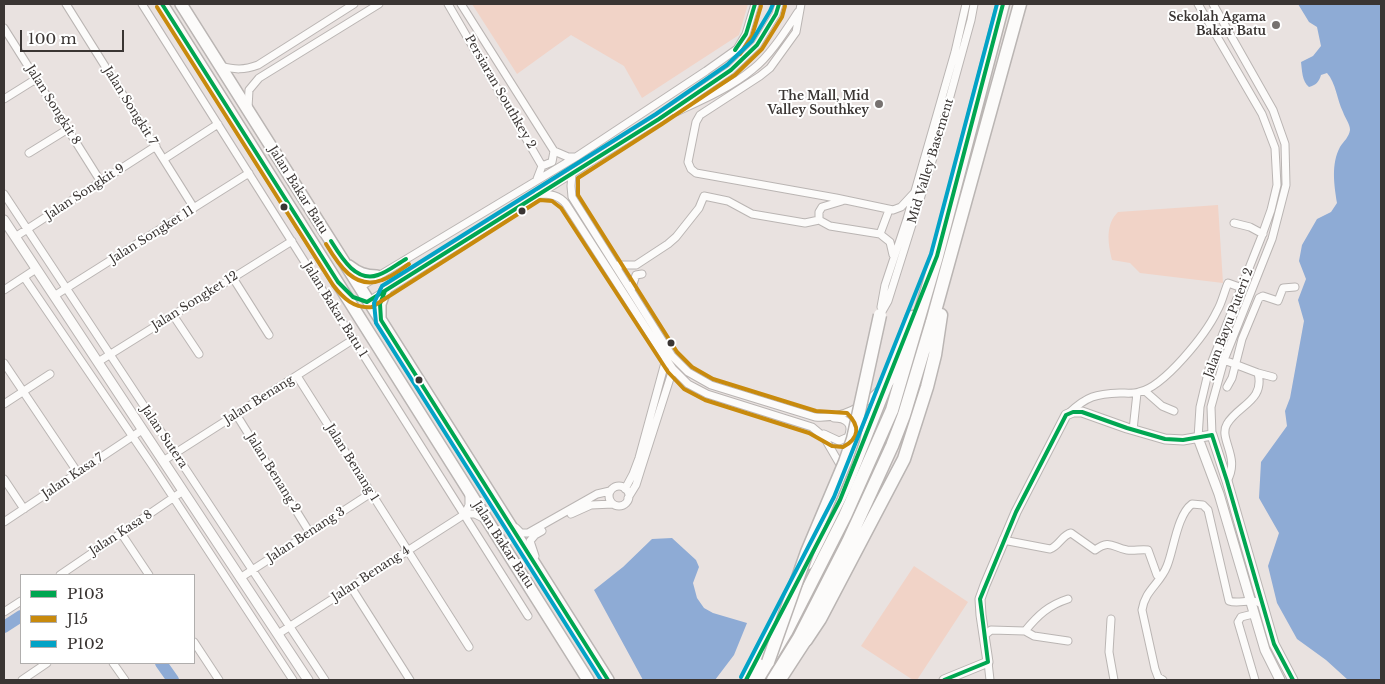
<!DOCTYPE html>
<html>
<head>
<meta charset="utf-8">
<style>
	body { margin:0 }
	#map { position:relative; width:1385px; height:684px; overflow:hidden; background:#e9e2e0; font-family:"Libre Baskerville",serif }
	canvas { display:block }
	.frame { position:absolute; inset:0; border:5px solid #3a3533; pointer-events:none }
	.legend { position:absolute; left:20px; top:574px; width:175px; height:90px; box-sizing:border-box; background:#fff; border:1px solid #b0aead; margin:0; padding:6px 9px; list-style:none; font-size:15px; color:#3a3533 }
	.legend li { display:flex; align-items:center; gap:10px; height:25px }
	.legend b { width:25px; border:1px solid #b0aead }
	.scale { position:absolute; left:20px; top:30px; width:104px; height:22px; box-sizing:border-box; border:2px solid #3a3533; border-top:0; padding-left:6px; font-size:15px; line-height:18px; white-space:nowrap; color:#3a3533; -webkit-text-stroke:4px #fff; paint-order:stroke }
</style>
</head>
<body>
<div id="map">
<canvas width="1385" height="684"></canvas>
<div class="frame"></div>
<ul class="legend">
<li><b style="height:6px;background:#00a651"></b>P103</li>
<li><b style="height:6px;background:#c88a0d"></b>J15</li>
<li><b style="height:6px;background:#03a3c6"></b>P102</li>
</ul>
<div class="scale">100 m</div>
</div>
<script>
const ctx = document.querySelector('canvas').getContext('2d');
ctx.lineJoin = 'round';
function paint(path, color) {
  ctx.fillStyle = color;
  ctx.fill(path, 'evenodd');
}
function trace(path, color, width, dash) {
  ctx.strokeStyle = color;
  ctx.lineWidth = width;
  ctx.lineCap = dash ? 'butt' : 'round';
  ctx.setLineDash(dash || []);
  ctx.stroke(path);
}
function drawText(font, color, halo, rows, align = 'center') {
  ctx.font = font + ' "Libre Baskerville",serif';
  ctx.lineWidth = 4;
  ctx.setLineDash([]);
  ctx.textBaseline = 'middle';
  ctx.strokeStyle = halo;
  ctx.fillStyle = color;
  for (const [text, x, y, turn = 0] of rows) {
    ctx.save();
    ctx.translate(x, y);
    ctx.rotate((+turn || 0) * Math.PI / 180);
    ctx.textAlign = isNaN(turn) ? turn : align;
    if (halo) ctx.strokeText(text, 0, 0);
    ctx.fillText(text, 0, 0);
    ctx.restore();
  }
}
paint(new Path2D(`
	M472,4h276l-9,31 -97,63 -18,-32 -53,-31 -54,39z
	M1218,205l5,78 -83,-10 -10,-10 -18,-3c-4,-17 -7,-35 6,-48z
	M914,566l54,36 -51,78h-4l-52,-34z`), '#f1d3c7');
paint(new Path2D(`
	M1298,4h83v676h-33l-22,-20 -29,-21 -20,-36 -9,-37 11,-33 -20,-35 2,-36 26,-36 -2,-15 5,-13 14,-77 -6,-21 8,-21 -7,-18 3,-16 15,-26 14,-7 6,-9c-3,-19 -6,-39 3,-56 4,-6 9,-10 10,-17 0,-6 -5,-12 -7,-18 -6,-12 -7,-29 -16,-39l-6,2c-2,7 -5,10 -12,12 -7,-5 -7,-17 -8,-25l12,-6 8,-10 -4,-19 -8,-5z
	M672,538l24,22 3,7 -6,16 4,15 7,10 9,5 34,10 -13,32 -19,25h-72l-49,-90 29,-23 29,-28z`), '#8eabd5');
trace(new Path2D(`
	M4,627l17,-11
	M161,663l12,17`), '#8eabd5', 12);
const minor = new Path2D(`
	M66,4l128,204
	M142,4l386,612
	M448,4l94,162 -5,13
	M461,4l93,147 14,6h7
	M801,4l-5,28 -26,36 -10,8 -60,39 -4,7 -8,40 3,7 5,4 140,25 57,12 8,-3 13,-14
	M4,28l97,154
	M221,66c14,4 23,4 37,-1l96,-61
	M4,99l32,-20
	M248,108l1,-18 10,-12 120,-74
	M676,112c26,-12 54,-24 77,-43 17,-13 33,-39 45,-57
	M29,153l39,-24
	M164,159l54,-35
	M542,166l10,-4 2,-11
	M572,174l-1,12 1,11 100,159 16,16 23,13 104,32c28,2 49,-10 67,-30
	M4,194l321,486
	M538,194c12,0 21,1 28,10l100,155 7,10 15,15 19,10 105,33 12,10 18,31
	M819,220l11,6 50,8 10,8 3,13
	M819,220v-8l3,-5 20,-6
	M1234,223l16,4 13,7
	M880,234l9,-24
	M15,237l141,-91
	M615,265h21l32,-21 8,-7 23,-29 5,-12 24,5 24,13 53,9 14,-3
	M24,277l128,188 141,215
	M233,278l36,57
	M360,287l216,-130 130,-86 31,-22 9,-15 9,-30
	M4,290l32,-21
	M631,290l5,-15 6,-1
	M54,296l195,-123
	M369,301l290,-182 72,-49 26,-25 19,-31 3,-10
	M881,307l4,-22 22,-66 48,-167 11,-48
	M173,315l26,39
	M880,315l8,-14 45,-143 38,-138 3,-16
	M1224,360l34,13 15,4
	M98,362l194,-121
	M4,363l74,110
	M297,376l172,271
	M1227,387l5,-9 10,-39 17,-41 4,-2 15,5 5,-13 12,-1
	M1145,391l17,15 12,5
	M4,404l46,-30
	M1069,413c18,-17 27,-19 51,-20 6,0 13,1 19,-1 25,-5 67,-58 78,-81 5,-8 7,-19 11,-28l14,5
	M236,414l74,119
	M1133,430l4,-37
	M824,434l15,7 9,-4c6,-13 -2,-19 -14,-19
	M1212,435l-1,-28 13,-47 48,-121 14,-54 -1,-41 -12,-34 -60,-106
	M1198,438l2,-31 9,-38 52,-131 10,-28 6,-25 -2,-37 -13,-34 -64,-110
	M163,461l191,-122
	M4,479l20,30
	M1227,481c14,-24 -9,-42 0,-57 11,-19 38,-23 31,-51
	M609 496a10 10 0 1 1 20 0a10 10 0 1 1-20 0Z
	M625,489l8,-15 6,-16 27,-99
	M628,498l8,-13 5,-16 32,-100
	M465,514l4,-9v-12
	M571,514l20,-9 22,-1
	M4,522l138,-92
	M516,528l5,5h7l69,-39 13,-3
	M121,533l28,42
	M1003,540l47,9c9,-3 12,-14 21,-16l24,17c15,-11 17,-3 32,0 7,1 14,-1 21,0l9,25
	M535,556l-5,-15 5,-6 7,-4
	M60,575l123,-84
	M240,578l131,-85
	M351,587l59,93
	M4,612l17,-11
	M1253,614l-12,3 -3,5 17,58
	M1111,619l-2,33 5,28
	M1025,631l9,5 34,5
	M278,634l187,-120h10l8,4
	M985,635l6,-5 34,1c13,-16 24,-26 43,-32
	M194,642l25,38
	M988,662l2,18
	M113,663l12,17
	M22,680l25,-17
	M1163,680l-5,-3 -3,-8 -13,-59c3,-20 18,-26 25,-44 7,-17 10,-51 25,-62l11,1 5,5 21,91c11,4 21,-4 33,3`);
const tertiary = new Path2D(`
	M4,220l304,460
	M1198,438l21,56 46,156 15,30
	M944,680l44,-18 -7,-47 -1,-16 5,-14 31,-73 50,-97 7,-3h9l45,16 38,11 18,1 29,-5 15,46 47,163 19,36`);
const primary = new Path2D(`
	M162,4l426,676
	M181,4l427,676
	M349,266c9,7 16,10 28,10
	M380,318v-14l5,-13
	M807,564l41,-82 40,-101
	M746,680l9,-15 28,-56
	M780,680l26,-40`);
const motorway = new Path2D(`
	M888,381l24,-64
	M806,640l14,-21 84,-160 23,-72 8,-32 6,-40
	M757,680l29,-48 59,-116 47,-106 45,-154 66,-252
	M773,680l26,-42 49,-96 44,-96 12,-31 28,-93 88,-318`);
trace(minor, '#bab5b3', 9);
trace(tertiary, '#bab5b3', 11);
trace(primary, '#bab5b3', 14);
trace(motorway, '#bab5b3', 15);
trace(minor, '#fcfbfa', 7);
trace(tertiary, '#fcfbfa', 9);
trace(primary, '#fcfbfa', 11);
trace(motorway, '#fcfbfa', 12);
const motorwayBridge = new Path2D(`
	M768,662l39,-110 38,-90 8,-23 27,-124`);
trace(motorwayBridge, '#bab5b3', 15, []);
trace(motorwayBridge, '#fcfbfa', 12);
trace(new Path2D(`
	M162,4l176,278 15,15 14,5 292,-183 72,-49 26,-25 19,-31 3,-10
	M735,50l11,-16 9,-30
	M331,241c10,16 25,42 47,34 10,-3 19,-11 28,-16
	M385,291l-5,13 1,16 227,360
	M746,680l94,-180 97,-244 66,-252
	M944,680l44,-18 -8,-63 36,-87 50,-97 7,-3h9l45,16 38,11 18,1 29,-5 15,46 47,163 19,36`), '#00a651', 4);
trace(new Path2D(`
	M157,7l176,278c10,13 21,24 39,22l168,-107 12,1 9,7 107,164 16,17 21,11 104,33 23,13 11,1c17,-9 17,-21 4,-34l-31,-2 -103,-32 -21,-12 -15,-15 -99,-157v-17l84,-54 73,-49 27,-26 20,-32 3,-11
	M740,54l12,-18 9,-30
	M326,244c12,20 29,47 56,36 10,-3 18,-10 27,-16`), '#c88a0d', 4);
trace(new Path2D(`
	M741,677l93,-180 97,-243 66,-250
	M601,680l-225,-357 -2,-20 8,-17 274,-172 71,-49 25,-24 18,-30 3,-7`), '#03a3c6', 4);
for (const [x, y, r, color] of [
	[1276,25,5,"#777270"],
	[879,104,5,"#777270"],
	[284,207,4.5,"#3a3533"],
	[522,211,4.5,"#3a3533"],
	[671,343,4.5,"#3a3533"],
	[419,380,4.5,"#3a3533"]
]) {
  const dot = new Path2D();
  dot.arc(x, y, r, 0, 2 * Math.PI);
  ctx.fillStyle = color;
  ctx.fill(dot);
  trace(dot, '#fff', 2);
}
drawText('bold 12px', '#3a3533', '#fff', [
	["Sekolah Agama",1266,18],
	["Bakar Batu",1266,32],
	["The Mall, Mid",869,97],
	["Valley Southkey",869,111]
], 'right');
drawText('12px', '#3a3533', '#fff', [
	["Persiaran Southkey 2",500,92,60],
	["Jalan Songkit 8",53,105,58],
	["Jalan Songkit 7",130,106,58],
	["Mid Valley Basement",931,161,-73],
	["Jalan Bakar Batu",298,190,58],
	["Jalan Songkit 9",85,192,-33],
	["Jalan Songket 11",152,235,-32],
	["Jalan Songket 12",195,301,-32],
	["Jalan Bakar Batu 1",335,310,58],
	["Jalan Bayu Puteri 2",1229,323,-69],
	["Jalan Benang",259,400,-32],
	["Jalan Sutera",164,437,56],
	["Jalan Benang 1",352,463,58],
	["Jalan Benang 2",273,473,58],
	["Jalan Kasa 7",73,476,-34],
	["Jalan Kasa 8",121,533,-33],
	["Jalan Benang 3",306,535,-33],
	["Jalan Bakar Batu",503,545,57],
	["Jalan Benang 4",371,574,-33]
]);
</script>
</body>
</html>
